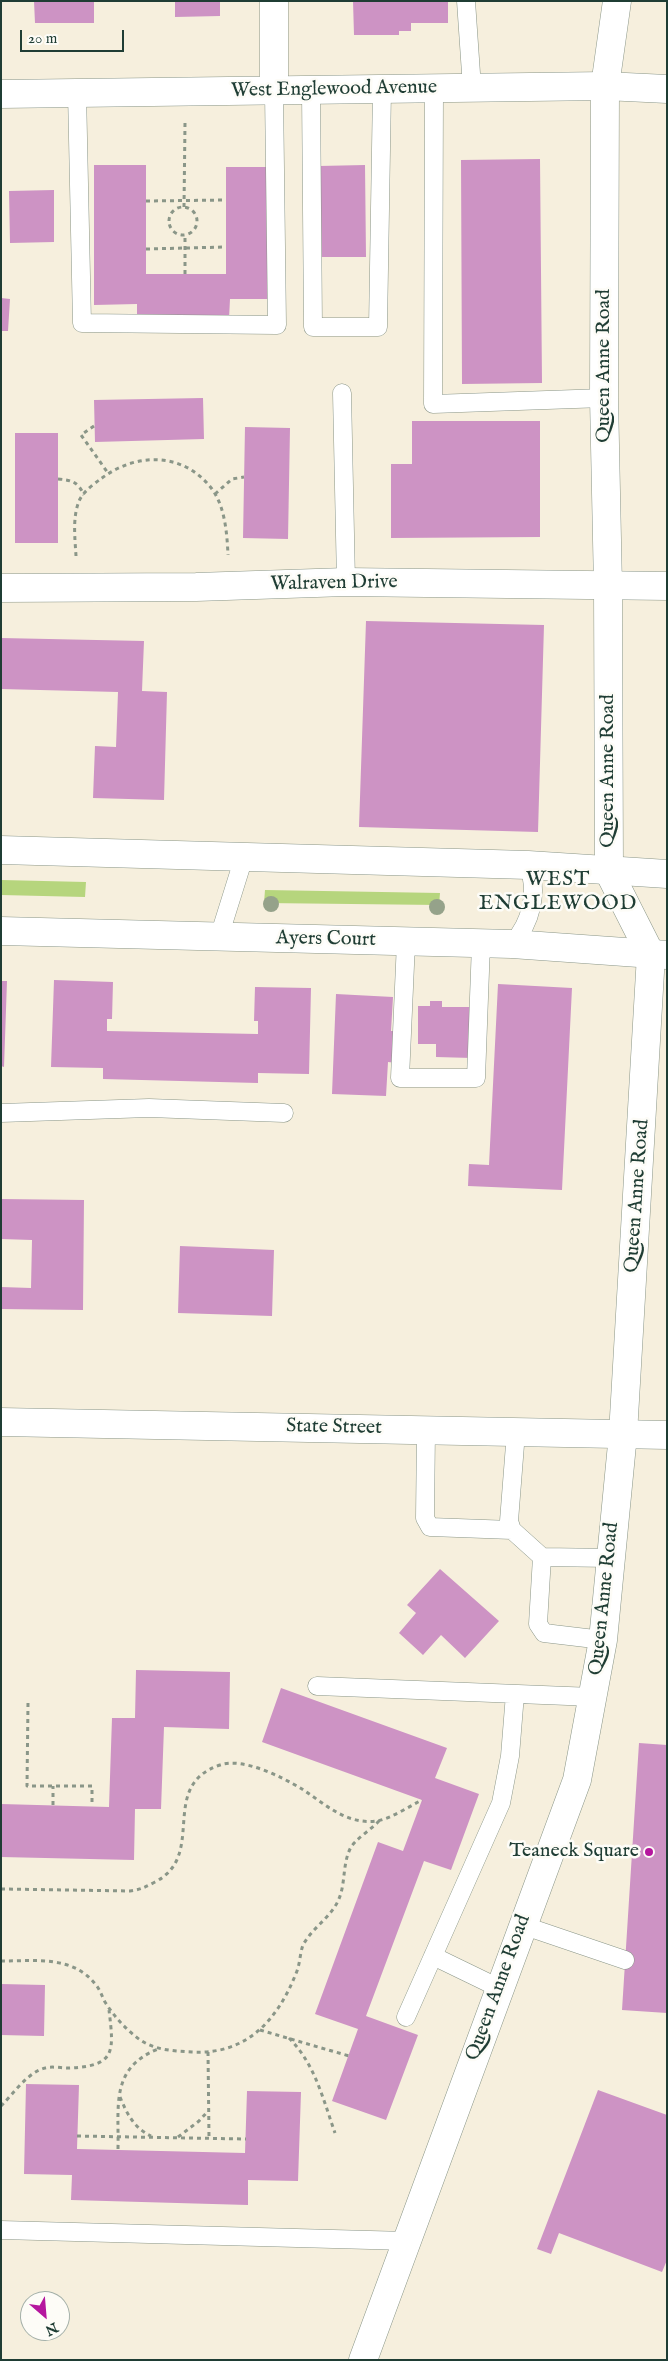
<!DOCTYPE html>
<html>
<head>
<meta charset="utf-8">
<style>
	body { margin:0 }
	#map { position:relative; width:668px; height:2361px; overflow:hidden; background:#f6efdd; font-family:"IM FELL English",serif }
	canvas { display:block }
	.frame { position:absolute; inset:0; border:2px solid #1f3d34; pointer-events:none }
	.north { position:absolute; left:20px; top:2291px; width:50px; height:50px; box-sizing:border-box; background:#fdfcf7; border:1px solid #a4b0a9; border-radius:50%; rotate:153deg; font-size:14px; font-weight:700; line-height:20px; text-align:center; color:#1f3d34 }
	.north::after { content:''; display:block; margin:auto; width:18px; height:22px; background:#b5179e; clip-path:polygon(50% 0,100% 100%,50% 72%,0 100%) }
	.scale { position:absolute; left:20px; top:30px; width:104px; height:22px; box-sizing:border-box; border:2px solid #1f3d34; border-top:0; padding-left:6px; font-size:15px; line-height:18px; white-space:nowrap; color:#1f3d34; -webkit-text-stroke:4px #fdfcf7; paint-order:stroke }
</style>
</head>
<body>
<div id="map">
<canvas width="668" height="2361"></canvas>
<div class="frame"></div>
<div class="north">N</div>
<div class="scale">20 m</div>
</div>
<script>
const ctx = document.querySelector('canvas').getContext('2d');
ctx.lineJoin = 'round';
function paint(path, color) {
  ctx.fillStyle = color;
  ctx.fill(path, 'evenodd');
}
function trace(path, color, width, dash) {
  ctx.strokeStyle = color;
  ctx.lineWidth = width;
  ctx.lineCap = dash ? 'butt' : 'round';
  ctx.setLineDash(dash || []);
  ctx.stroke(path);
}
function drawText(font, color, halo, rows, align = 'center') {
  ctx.font = font + ' "IM FELL English",serif';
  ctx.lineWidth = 5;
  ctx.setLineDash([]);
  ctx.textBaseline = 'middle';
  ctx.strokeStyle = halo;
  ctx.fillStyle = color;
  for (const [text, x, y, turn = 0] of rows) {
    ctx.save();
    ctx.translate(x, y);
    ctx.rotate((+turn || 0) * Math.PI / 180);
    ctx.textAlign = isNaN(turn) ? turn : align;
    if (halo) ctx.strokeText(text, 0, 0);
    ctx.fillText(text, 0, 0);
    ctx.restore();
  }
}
paint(new Path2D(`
	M1,880l85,2 -1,15 -84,-2z
	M265,890l175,3 -1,12 -175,-2z`), '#b6d57d');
paint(new Path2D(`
	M34,1h60v22h-59z
	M175,1h45v15l-45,1z
	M353,1h95v22h-37v8h-12v4h-45z
	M540,159l2,224 -80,1 -1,-224z
	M94,165h52v109h80v-107h44l-1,132h-39l-1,20h-92v-15l-43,1z
	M365,165l1,92h-47v-91z
	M54,190v52l-44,1 -1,-52z
	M1,298l9,1 -2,32h-7z
	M203,398l1,41 -109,3 -1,-42z
	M412,421h128v116l-149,1v-74h21z
	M245,427l45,1 -2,111 -45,-1z
	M15,433h43v110h-43z
	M366,621l178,4 -6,207 -179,-5z
	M1,638l143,3 -2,50 25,1 -3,108 -71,-2 2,-52 21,1 2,-55 -117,-3z
	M54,980l59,2 -1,37h-5v12l151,3v-13h-4l1,-34 56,1 -2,86 -51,-1v10l-155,-4v-11l-52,-1z
	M1,981h6l-3,86 -3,-1z
	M498,984l74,4 -10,202 -94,-4 1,-22 20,1z
	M336,994l57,3 -2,34h7l-1,32 -9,-1 -2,34 -54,-2z
	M430,1001h12v6h30v51l-36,-1v-13h-18v-38h12z
	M1,1199l83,1 -1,110 -82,-1v-22l30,1 1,-48 -31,-1z
	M180,1246l94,4 -2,66 -94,-3z
	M440,1569l59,52 -34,37 -24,-23 -18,20 -24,-22 17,-20 -9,-8z
	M136,1670l94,2 -1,57 -65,-2 -3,82h-26l-1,51 -133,-3v-53l108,3 3,-89h23z
	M281,1688l166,60 -12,30 44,16 -28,76 -27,-9 -58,155 52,19 -32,85 -54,-19 26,-72 -43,-15 63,-172 25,9 19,-51 -160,-58z
	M639,1743l28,2v268l-45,-3z
	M1,1984l44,1 -1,51 -43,-1z
	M26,2084l53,1 -2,64 168,4 2,-62 54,1 -3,89 -50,-1v25l-177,-5 1,-25 -48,-1z
	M598,2090l69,25v145l-5,12 -103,-39 -8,21 -14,-5z`), '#cd93c4');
const service = new Path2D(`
	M466,1l6,87
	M434,89l-1,315 171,-6
	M311,91l2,236h65l4,-237
	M77,92l5,231 195,2 -3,-233
	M342,393l4,189
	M219,937l25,-80
	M406,942l-6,136h76l5,-134
	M512,944c19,-21 27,-52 16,-79
	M1,1113l148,-5 135,5
	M426,1430l-1,88 5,9 82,3
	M516,1432l-7,89 3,9 30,27 69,1
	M542,1557l-4,67 6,9 59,7
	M317,1686l276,11
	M522,1925l103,35
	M433,1956l66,32
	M406,2017l95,-214 9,-47 5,-62
	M1,2230l406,11`);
const minor = new Path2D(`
	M274,92v-91
	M1,94l604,-8 62,3
	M1,588l195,-1 150,-5 321,4
	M1,850l527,15 139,9
	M1,931l511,13 155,11
	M1,1422l666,13`);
const tertiary = new Path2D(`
	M363,2360l214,-580 26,-140 20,-206 28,-479 -42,-83 -1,-285 -4,-189 1,-312 12,-85`);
trace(service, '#8a9688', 19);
trace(minor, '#8a9688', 29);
trace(tertiary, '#8a9688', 29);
trace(new Path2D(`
	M146,201l80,-1
	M169 221a14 14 0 1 1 28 0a14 14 0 1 1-28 0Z
	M184,207l1,-84
	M146,249l80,-2
	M185,274v-39
	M94,426l-13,9 27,38
	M58,479c14,1 20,3 26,16
	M215,494l17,-15 12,-2
	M76,556c-1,-18 -4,-40 4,-57 5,-9 15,-16 22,-21 35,-26 82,-26 110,11 13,18 15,44 16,66
	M28,1703l-1,83h65v20
	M53,1805v-19
	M1,1889l129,2c9,-1 16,-4 25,-9 53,-27 2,-96 65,-117 23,-8 62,12 82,24 23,15 44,36 75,32 15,-3 31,-14 45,-21
	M1,1961c34,0 72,-6 95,24 4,5 6,11 9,17 8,13 18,24 30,34 16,14 37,15 57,16 55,3 86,-32 105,-81 3,-8 3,-18 6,-26 9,-17 27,-27 35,-44 8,-17 4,-35 12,-52 4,-9 22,-20 30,-29
	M260,2030l89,26
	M289,2038c26,26 34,61 46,95
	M208,2052l1,86
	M120,2097c7,17 14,31 31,39
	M1,2106c12,-12 27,-34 44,-38 7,-2 16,0 24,0 47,-2 45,-16 40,-58
	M77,2136l169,3
	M178,2137l21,-16 10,-11
	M118,2149c1,-43 -8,-81 40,-100`), '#8a9688', 3, [4, 4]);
trace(service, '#fff', 18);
trace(minor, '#fff', 28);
trace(tertiary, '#fff', 28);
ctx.fillStyle = '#95a28a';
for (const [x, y] of [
	[271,904],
	[437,907]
]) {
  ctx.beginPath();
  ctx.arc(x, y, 8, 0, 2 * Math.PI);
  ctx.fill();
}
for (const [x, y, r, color] of [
	[649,1852,5,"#b5179e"]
]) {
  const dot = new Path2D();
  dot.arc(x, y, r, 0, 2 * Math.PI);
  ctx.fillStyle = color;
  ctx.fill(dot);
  trace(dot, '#fdfcf7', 2);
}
drawText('20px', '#1f3d34', '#fdfcf7', [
	["West Englewood Avenue",334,90,-1],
	["Queen Anne Road",605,366,-90],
	["Walraven Drive",334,584,-1],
	["Queen Anne Road",609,771,-90],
	["Ayers Court",326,940,1],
	["Queen Anne Road",638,1196,-86],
	["State Street",334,1428,1],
	["Queen Anne Road",605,1599,-84],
	["Queen Anne Road",499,1988,-70]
]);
drawText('20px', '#1f3d34', '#fdfcf7', [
	["Teaneck Square",639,1852]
], 'right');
ctx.letterSpacing = '1px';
drawText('21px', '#1f3d34', '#fdfcf7', [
	["WEST",558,881],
	["ENGLEWOOD",558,905]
]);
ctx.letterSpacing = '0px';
</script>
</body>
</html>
